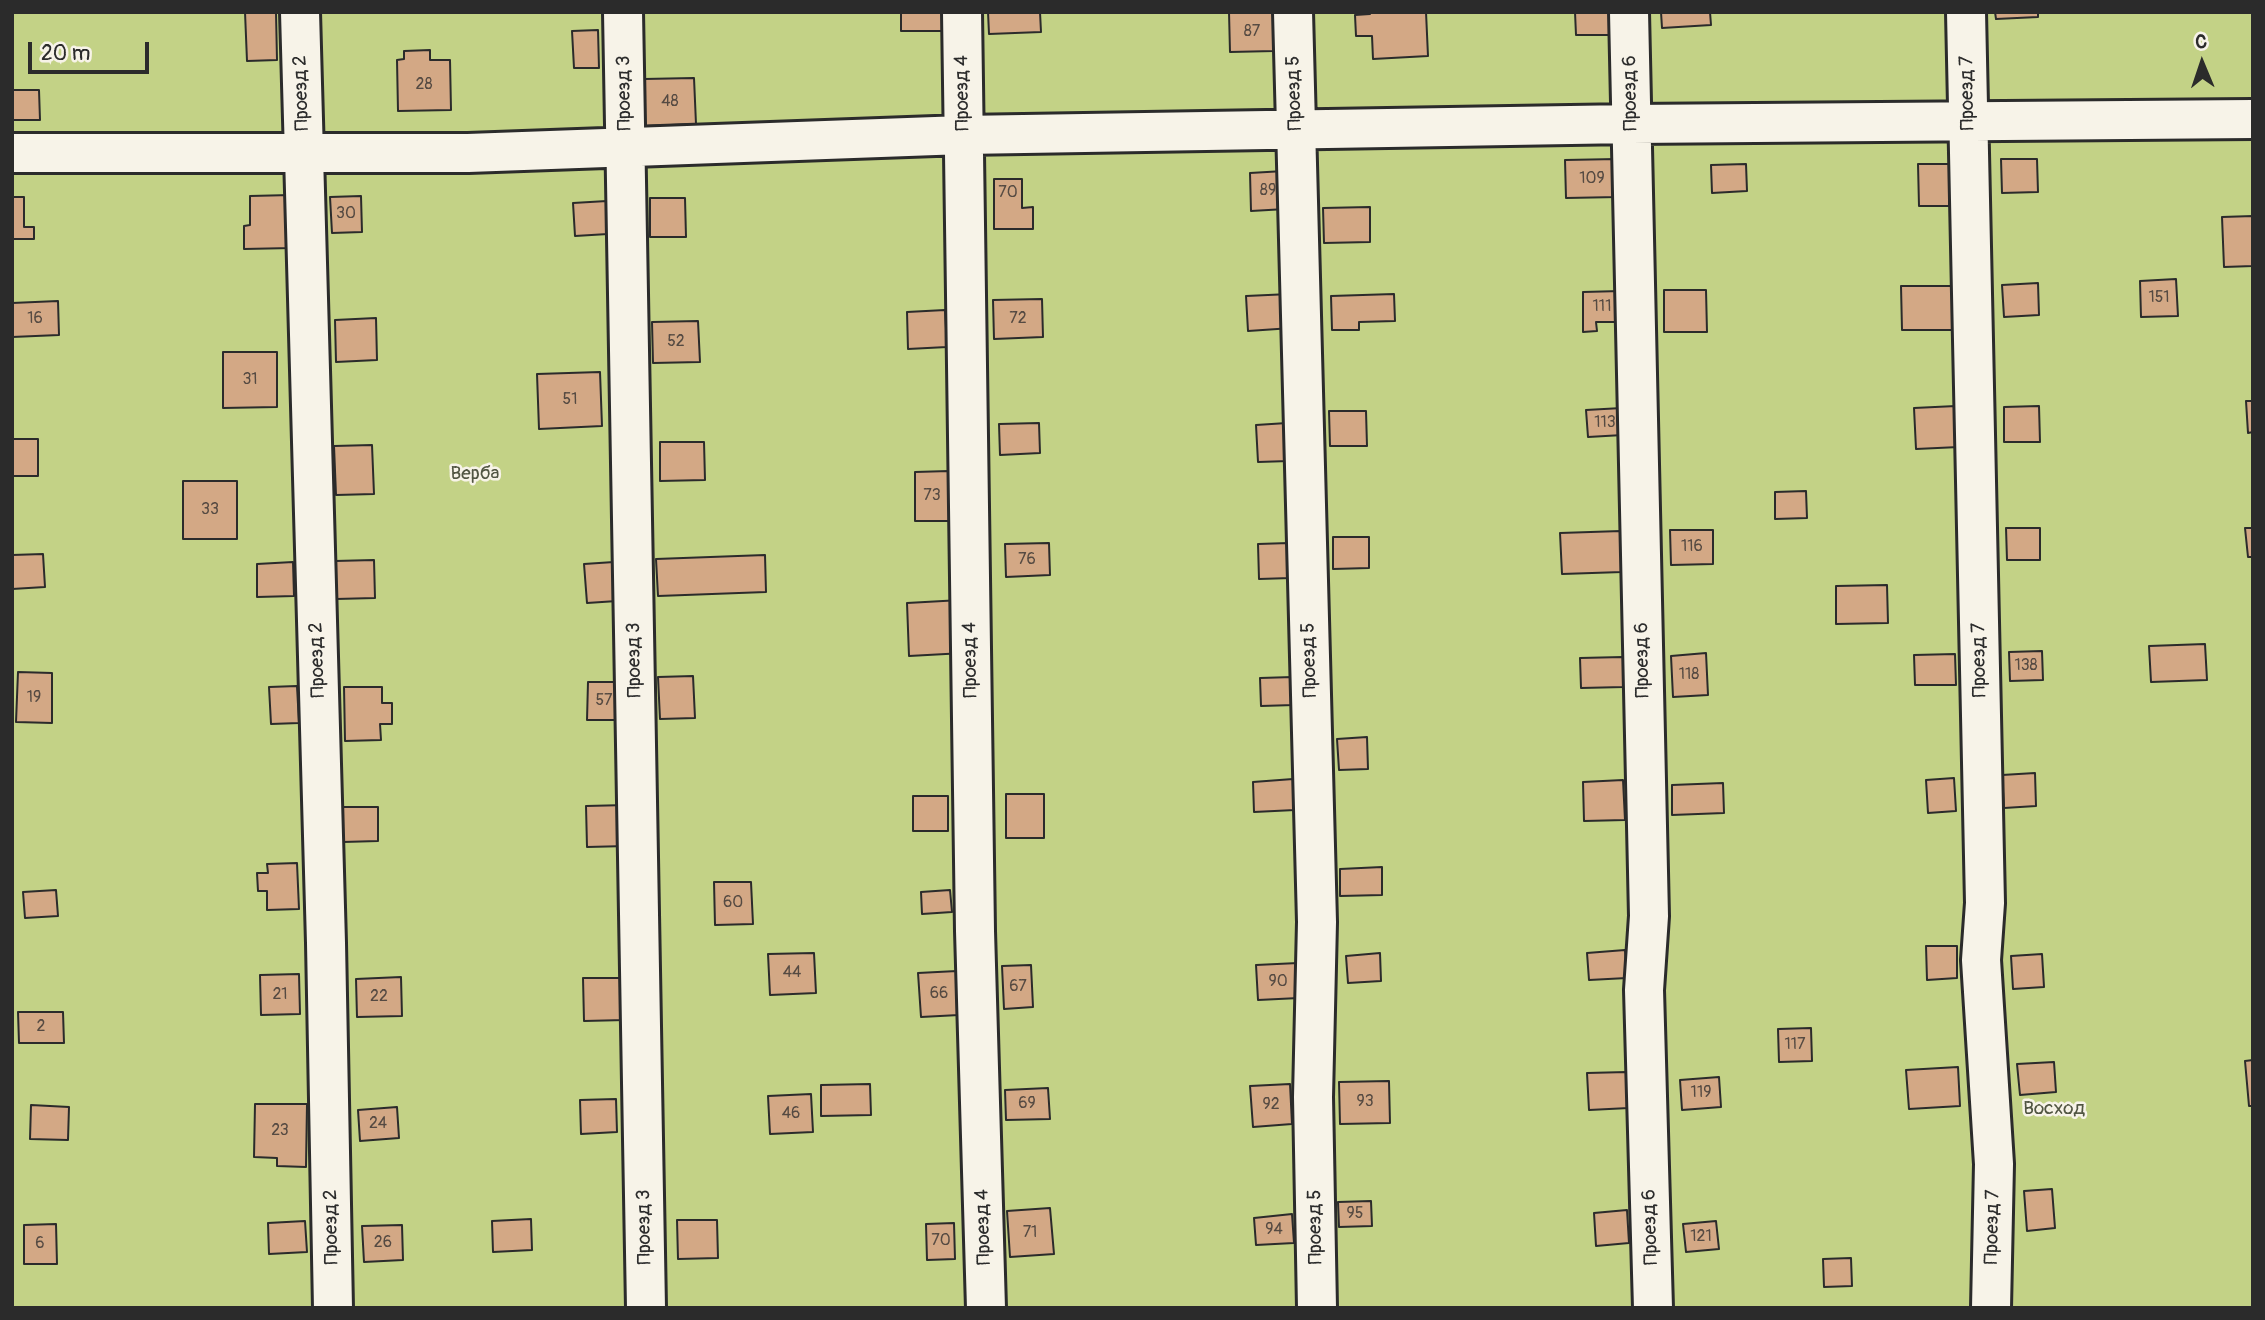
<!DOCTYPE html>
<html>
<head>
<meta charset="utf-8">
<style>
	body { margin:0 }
	#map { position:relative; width:2265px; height:1320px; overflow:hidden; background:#f7f3e8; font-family:Pangolin,sans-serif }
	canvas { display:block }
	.frame { position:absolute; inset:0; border:14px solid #2b2b2b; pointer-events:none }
	.north { position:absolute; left:2167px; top:28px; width:70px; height:70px; -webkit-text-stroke:5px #f7f3e8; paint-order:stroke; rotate:358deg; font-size:19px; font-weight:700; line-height:28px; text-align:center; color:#2b2b2b }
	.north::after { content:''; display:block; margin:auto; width:24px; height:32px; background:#2b2b2b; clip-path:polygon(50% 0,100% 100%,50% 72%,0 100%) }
	.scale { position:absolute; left:28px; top:42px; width:121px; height:32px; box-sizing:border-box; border:4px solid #2b2b2b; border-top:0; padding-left:9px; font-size:21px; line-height:24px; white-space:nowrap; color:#2b2b2b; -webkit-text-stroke:5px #f7f3e8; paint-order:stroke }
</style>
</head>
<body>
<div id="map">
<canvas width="2265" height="1320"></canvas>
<div class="frame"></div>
<div class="north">С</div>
<div class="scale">20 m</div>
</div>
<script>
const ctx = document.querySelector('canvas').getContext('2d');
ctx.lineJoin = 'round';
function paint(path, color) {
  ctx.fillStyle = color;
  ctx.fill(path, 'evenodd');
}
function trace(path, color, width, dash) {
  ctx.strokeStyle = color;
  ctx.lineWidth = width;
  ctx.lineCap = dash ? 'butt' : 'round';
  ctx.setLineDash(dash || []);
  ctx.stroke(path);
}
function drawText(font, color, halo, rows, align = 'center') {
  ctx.font = font + ' Pangolin,sans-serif';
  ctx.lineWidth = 5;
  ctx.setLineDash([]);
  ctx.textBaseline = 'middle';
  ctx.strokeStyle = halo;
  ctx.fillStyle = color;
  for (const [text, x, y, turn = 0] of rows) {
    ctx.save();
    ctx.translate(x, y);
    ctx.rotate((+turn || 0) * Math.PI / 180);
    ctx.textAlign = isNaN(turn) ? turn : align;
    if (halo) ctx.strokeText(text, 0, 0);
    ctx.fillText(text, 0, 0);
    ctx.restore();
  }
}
paint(new Path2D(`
	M12,12h2241v1296h-2241z`), '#c3d286');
const building = new Path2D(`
	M245,12h31l1,48 -30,1z
	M901,12h44v19h-44z
	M988,12h52l1,20 -52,2z
	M1229,12h45v39l-44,1z
	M1370,12h56l2,44 -55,3 -1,-23h-16l-1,-21 15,-1z
	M1575,12h37l1,23h-37z
	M1661,12h49l1,13 -49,3z
	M1995,12h43v5l-42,2z
	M598,30l1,38h-25l-2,-37z
	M430,50v10h20l1,50 -53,1 -1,-51 7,-1v-8z
	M694,78l2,46 -51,2 -1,-47z
	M12,90h27l1,30h-28z
	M1617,159l1,38 -52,1 -1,-38z
	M2001,159h36l1,33 -36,1z
	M1746,164l1,27 -35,2 -1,-28z
	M1918,164h31v42h-30z
	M1284,171l2,38 -35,2 -1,-38z
	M994,179h28v29l11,-1v22h-39z
	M291,195l1,53 -48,1v-23l6,-1v-29z
	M361,196l1,36 -30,1 -2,-36z
	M12,197h12v30h10v12h-22z
	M650,198h35l1,39h-36z
	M607,201l1,33 -33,2 -2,-33z
	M1370,207v35l-46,1 -1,-35z
	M2253,216v50l-29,1 -2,-50z
	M2176,279l2,37 -37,1 -1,-36z
	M2038,283l1,32 -35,2 -2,-32z
	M1901,286h54l1,44h-54z
	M1664,290h42l1,42h-43z
	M1621,291l1,31h-26l1,9 -14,1v-40z
	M1290,294l2,34 -44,3 -2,-35z
	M1394,294l1,27 -36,1v8h-27l-1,-34z
	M1042,299l1,38 -49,2 -1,-39z
	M58,301l1,34 -47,2v-34z
	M945,310l2,37 -39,2 -1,-37z
	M376,318l1,42 -41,2 -1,-42z
	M698,321l2,41 -47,1 -1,-41z
	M223,352h54v55l-54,1z
	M600,372l2,54 -63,3 -2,-55z
	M2246,401h7v31l-5,1z
	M1956,406l3,41 -43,2 -2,-41z
	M2039,406l1,36h-36v-35z
	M1622,408l1,27 -35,2 -2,-27z
	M1329,411h37l1,35h-37z
	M1039,423l1,30 -40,2 -1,-31z
	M1287,423l2,38 -31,1 -2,-37z
	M12,439h26v37h-26z
	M660,442h44l1,38 -45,1z
	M372,445l2,49 -38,1 -2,-49z
	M949,471l1,50h-35v-49z
	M183,481h54v58h-54z
	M1806,491l1,27 -32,1v-27z
	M2006,528h34v32h-33z
	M2245,528h8v29h-5z
	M1670,530h43v34l-42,1z
	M1621,531l1,41 -60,2 -2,-41z
	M1333,537h36v31l-36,1z
	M1049,543l1,32 -44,2 -1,-33z
	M1289,543l2,35 -32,1 -1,-35z
	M43,554l2,33 -33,2v-34z
	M765,555l1,37 -108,4 -2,-37z
	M374,560l1,38 -39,1 -1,-38z
	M293,562l1,34 -37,1v-33z
	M614,562l3,39 -30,2 -3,-39z
	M1887,585l1,38 -52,1v-38z
	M961,600l3,53 -55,3 -2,-53z
	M2205,644l2,36 -56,2 -2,-36z
	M2042,651l1,29 -33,1 -1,-29z
	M1706,653l2,42 -35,2 -2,-41z
	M1955,654l1,31h-41l-1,-30z
	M1623,657l1,30 -43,1 -1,-30z
	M18,672l34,1v50l-36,-1z
	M693,676l2,42 -35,1 -2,-42z
	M1293,677l1,28 -33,1 -1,-28z
	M588,682h33v38h-34z
	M297,686l2,37 -28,1 -2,-37z
	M344,687h38v16h10v21h-12l1,16 -36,1z
	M1367,737l1,32 -29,1 -2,-31z
	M2035,773l1,33 -32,2 -2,-33z
	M1954,778l2,33 -28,2 -2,-33z
	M1293,779l2,31 -41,2 -1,-30z
	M1623,780l2,40 -41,1 -1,-39z
	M1723,783l1,30 -52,2v-30z
	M1006,794h38v44h-38z
	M913,796h35v35h-35z
	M627,805v41l-40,1 -1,-41z
	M342,807h36v34l-35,1z
	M297,863l2,46 -32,1v-19h-9l-1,-18h11l-1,-9z
	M1382,867v28l-42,1v-27z
	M714,882h37l2,42 -38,1z
	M56,890l2,26 -33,2 -2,-26z
	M950,890l2,22 -30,2 -1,-22z
	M1926,946h31v32l-30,2z
	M1625,950l2,28 -38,2 -2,-27z
	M814,953l2,40 -46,2 -2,-41z
	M1380,953l1,28 -33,2 -2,-27z
	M2042,954l2,33 -31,2 -2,-33z
	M1298,963l1,35 -41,2 -2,-35z
	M1031,965l2,42 -29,2 -2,-43z
	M957,971l2,44 -38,2 -3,-44z
	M299,974l1,40 -39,1 -1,-40z
	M401,977l1,39 -45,1 -1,-38z
	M583,978h41l1,42 -41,1z
	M18,1012h45l1,31h-45z
	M1811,1028l1,33 -33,1 -1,-33z
	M2253,1060v46h-4l-4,-45z
	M2054,1062l2,30 -36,3 -3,-31z
	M1958,1067l2,39 -51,3 -3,-39z
	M1627,1072l2,36 -40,2 -2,-37z
	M1719,1077l2,30 -39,3 -2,-30z
	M1389,1081l1,42 -50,1 -1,-42z
	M870,1084l1,31 -50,1v-31z
	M1290,1084l2,40 -39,3 -3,-41z
	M1048,1088l2,31 -44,1 -1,-30z
	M811,1094l2,38 -43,2 -2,-38z
	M616,1099l1,33 -36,2 -1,-34z
	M255,1104h52l-1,63 -29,-1v-8l-23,-1z
	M31,1105l38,2 -1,33 -38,-1z
	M397,1107l2,31 -39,3 -2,-31z
	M2052,1189l3,39 -28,3 -3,-40z
	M1371,1201l1,25 -33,1 -1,-25z
	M1050,1208l4,46 -44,3 -3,-46z
	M1627,1210l2,33 -33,3 -2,-33z
	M1292,1214l2,29 -38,2 -2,-27z
	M531,1219l1,31 -39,2 -1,-31z
	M677,1220h40l1,38 -40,1z
	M305,1221l2,31 -38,2 -1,-31z
	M1716,1221l3,28 -33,3 -3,-28z
	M954,1223l1,36 -28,1 -1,-36z
	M56,1224l1,40h-33v-39z
	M402,1225l1,35 -39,2 -2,-36z
	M1851,1258l1,28 -28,1 -1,-28z`);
paint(building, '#d3a885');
trace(building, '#2b2b2b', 2);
const minor = new Path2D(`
	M300,12l26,931 7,365
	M623,12l23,1296
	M962,12l13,919 11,377
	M1293,12l24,910 -4,175 4,211
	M1629,12l20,904 -5,74 9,318
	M1966,12l19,891 -4,57 13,204 -3,144
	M12,153h456l495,-18 668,-11 622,-5`);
trace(minor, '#2b2b2b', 44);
trace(minor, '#f7f3e8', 38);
drawText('16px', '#554a42', null, [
	["87",1252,32],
	["28",424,85],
	["48",670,102],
	["109",1592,179],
	["89",1268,191],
	["70",1008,193],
	["30",346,214],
	["151",2159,298],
	["111",1602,307],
	["16",35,319],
	["72",1018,319],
	["52",676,342],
	["31",250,380],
	["51",570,400],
	["113",1605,423],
	["73",932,496],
	["33",210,510],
	["116",1692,547],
	["76",1027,560],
	["138",2026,666],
	["118",1689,675],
	["19",34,698],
	["57",604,701],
	["60",733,903],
	["44",792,973],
	["90",1278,982],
	["67",1018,987],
	["66",939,994],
	["21",280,995],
	["22",379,997],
	["2",41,1027],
	["117",1795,1045],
	["119",1701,1093],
	["93",1365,1102],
	["69",1027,1104],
	["92",1271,1105],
	["46",791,1114],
	["24",378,1124],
	["23",280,1131],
	["95",1355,1214],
	["94",1274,1230],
	["71",1030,1233],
	["121",1701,1237],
	["70",941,1241],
	["26",383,1243],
	["6",40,1244]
]);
drawText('19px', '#2b2b2b', '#f7f3e8', [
	["Проезд 2",302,93,-92],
	["Проезд 3",625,93,-91],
	["Проезд 4",963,93,-91],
	["Проезд 5",1295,93,-92],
	["Проезд 6",1631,93,-91],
	["Проезд 7",1968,93,-91],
	["Проезд 2",318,660,-92],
	["Проезд 3",635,660,-91],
	["Проезд 4",971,660,-91],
	["Проезд 5",1310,660,-92],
	["Проезд 6",1643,660,-91],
	["Проезд 7",1980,660,-91],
	["Проезд 2",332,1227,-91],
	["Проезд 3",645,1227,-91],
	["Проезд 4",984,1227,-92],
	["Проезд 5",1316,1227,-91],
	["Проезд 6",1651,1227,-92],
	["Проезд 7",1993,1227,-89]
]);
drawText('19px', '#515542', '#f7f3e8', [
	["Верба",475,474],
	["Восход",2054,1109]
]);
</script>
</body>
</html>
